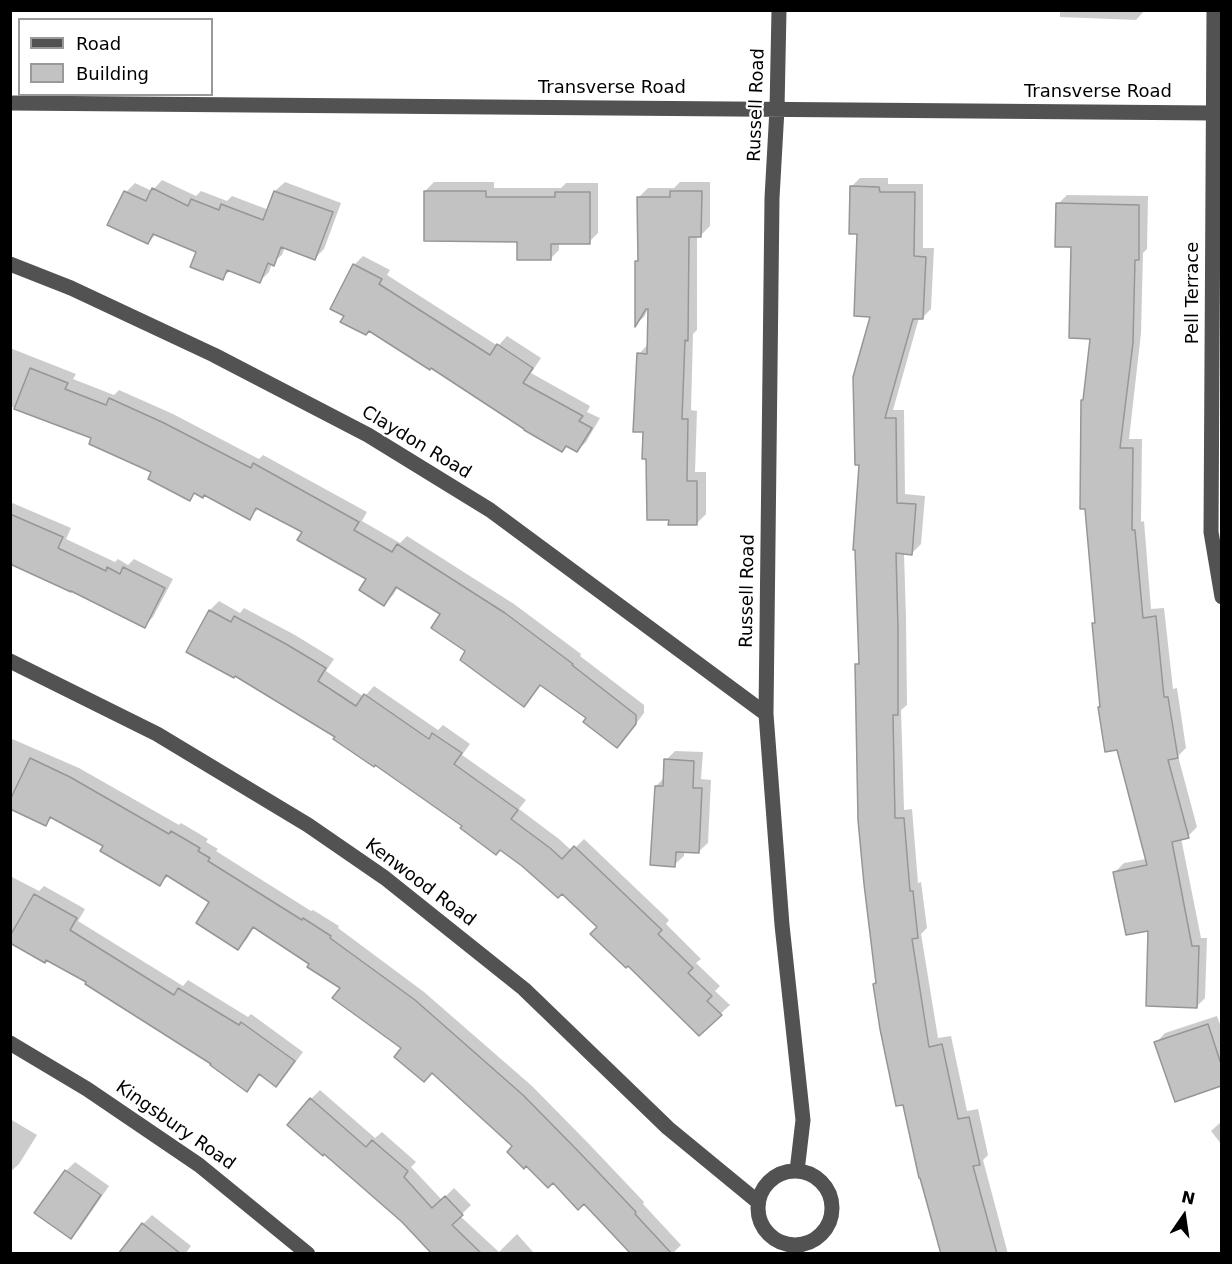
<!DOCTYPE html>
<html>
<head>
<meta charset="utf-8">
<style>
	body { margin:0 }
	#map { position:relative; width:1232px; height:1264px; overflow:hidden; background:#fff; font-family:"DejaVu Sans",sans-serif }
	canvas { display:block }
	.frame { position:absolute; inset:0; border:12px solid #000; pointer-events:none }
	.legend { position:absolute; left:18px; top:18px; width:195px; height:78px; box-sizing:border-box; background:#fff; border:2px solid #999; margin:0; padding:8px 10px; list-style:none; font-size:18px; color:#000 }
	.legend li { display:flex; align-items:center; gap:12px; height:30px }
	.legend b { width:30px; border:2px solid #999 }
	.north { position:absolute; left:1154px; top:1186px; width:60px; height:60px; -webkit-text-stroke:4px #fff; paint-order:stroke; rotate:13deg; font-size:16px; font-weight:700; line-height:24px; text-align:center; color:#000 }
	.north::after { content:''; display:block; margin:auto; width:21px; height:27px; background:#000; clip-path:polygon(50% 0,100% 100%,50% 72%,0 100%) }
</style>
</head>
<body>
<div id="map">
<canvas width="1232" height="1264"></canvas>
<div class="frame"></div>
<ul class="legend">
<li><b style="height:8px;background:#525252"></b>Road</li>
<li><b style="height:16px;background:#c2c2c2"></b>Building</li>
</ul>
<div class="north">N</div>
</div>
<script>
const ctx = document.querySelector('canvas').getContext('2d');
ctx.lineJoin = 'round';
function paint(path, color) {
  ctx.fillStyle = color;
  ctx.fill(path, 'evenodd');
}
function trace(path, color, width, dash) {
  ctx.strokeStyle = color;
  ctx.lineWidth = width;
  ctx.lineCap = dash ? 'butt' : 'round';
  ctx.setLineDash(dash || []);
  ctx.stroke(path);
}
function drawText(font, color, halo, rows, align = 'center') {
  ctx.font = font + ' "DejaVu Sans",sans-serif';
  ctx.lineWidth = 4.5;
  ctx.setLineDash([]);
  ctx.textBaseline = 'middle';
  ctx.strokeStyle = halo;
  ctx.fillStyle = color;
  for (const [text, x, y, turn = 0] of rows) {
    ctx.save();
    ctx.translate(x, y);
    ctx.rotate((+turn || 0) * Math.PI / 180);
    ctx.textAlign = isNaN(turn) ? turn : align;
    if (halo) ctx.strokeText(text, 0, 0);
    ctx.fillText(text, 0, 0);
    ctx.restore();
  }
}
paint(new Path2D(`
	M1060,10h85l-9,10 -76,-3z
	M860,178h28v6h35v64h11l-3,61 -9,9h-3l-26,92h11l1,84 20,2 -4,48 -9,9h-8l2,65 1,87 -6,5 3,100 8,-1 6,74 3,-1 6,46 -6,6 17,104 13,-2 16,75 11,-2 10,46 -5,5 25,94h-66l-68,-269 4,-4 -22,-316 4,-4 12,-346 -21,-128z
	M162,180l34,16 5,-5 26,10 5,-5 37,14 6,-19 10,-9 56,21 -17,46 -9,9 -30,-11 -3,8 -10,8 -3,9 -9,9 -29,-11 -9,8 -24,-27 -42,-17 -8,9 -22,-51 9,-9 17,8z
	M434,182h60v6h67l5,-5h32v50l-9,9h-30v8l-9,9 -125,-68z
	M680,182h30v44l-9,9h-4v95l-4,4 -2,76 6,1 -2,61h11v42l-9,9 -49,-66 -4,-26 -5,-77 9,-10 1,-37 -5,10 -8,7 1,-63 2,-2v-62l9,-9h26z
	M1067,195l81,1 -1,53 -4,4 -2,80 -12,106h13l-1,83 3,-1 7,88 13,-1 9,81 4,-1 9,60 -8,8 19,71 -9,9 -7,2 20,100h6l-2,60 -9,9 -81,-135 9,-9 22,-4 -28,-110 -16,-43 -9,-82 3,-4 -13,-220 2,-2 7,-61 -19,-91 -15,-42z
	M363,256l27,14 -3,5 111,71 9,-10 34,22 -10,15 59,33 -3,6 13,6 -14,24 -9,9 -146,-84 -85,-52 8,-50z
	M10,348l66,26 -3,5 41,16 5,-5 54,24 86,45 4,-4 104,57 -5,9 38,22 7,-7 107,68 67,50 -1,2 64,49v8l-18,24 -38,-19 -47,-34 -18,21 -55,-54 -26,-37 -44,-27 -5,8 -9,9 -16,-26 -64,-46 -45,-24 -10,10 -45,-24 -8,-2 -7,7 -35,-27 -61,-34 -83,-32z
	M10,502l61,26 -5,11 49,23 3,-3 10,6 6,-6 39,20 -20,38 -9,9 -72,-37 -62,-27z
	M219,601l21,12 4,-5 51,27 39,24 -8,12 38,26 10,-11 64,44 5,-5 27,19 -8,11 64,45 -7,9 40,30 13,12 12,-12 85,81 -3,4 35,35 -5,4 24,23 -5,5 15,14 -31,29 -100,-107 -37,-35 -225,-155 -101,-62 -48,-23 22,-42z
	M10,738l69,30 100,57 2,-2 27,16 -2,3 12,7 -2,2 95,60 2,-1 26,16 -1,2 86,64 108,94 57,58 55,58 -1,2 38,41 -9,9h-39l-48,-52 -32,-21 -121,-109 -28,-24 -62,-60 -30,-25 -57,-37 -8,13 -9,9 -27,-47 -42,-26 -9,9 -55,-39 -52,-28 -7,7 -31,-30 -5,-2z
	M675,751l28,1 -2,27 10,1 -3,63 -10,9 -14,-1v5l-10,9 -18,-79 9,-9 1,-17z
	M10,876l29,15 5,-5 41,23 -7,12 105,65 5,-6 60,37 3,-3 52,38 -18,24 -9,9 -15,-11 -15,16 -33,-27 -125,-81 -78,-40z
	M1217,1016l5,14v54l-46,16 -20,-57 9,-10z
	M320,1090l55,48 7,-6 34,30 -5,5 31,33 12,-12 17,17 -11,11 39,36 18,-18 18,20h-84l-140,-155z
	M10,1119l27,16 -18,29 -9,8z
	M1222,1121v24l-11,-14z
	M75,1162l34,24 -29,42 -9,9 -5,-66z
	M152,1215l39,31 -6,8h-65l23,-30z`), '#0003');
const building = new Path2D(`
	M850,186l29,1 1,5h35l-1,64 12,1 -3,62h-10l-28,99h11l1,85 19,1 -4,51 -16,-2 2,75v87h-5l2,103h9l6,73h3l5,47 -6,1 17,108 13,-3 16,75 11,-2 11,48 -7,1 24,88h-56l-21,-76h-1l-16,-73 -7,1 -16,-77 -7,-45 3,-1 -12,-99 -6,-64 -3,-156h4l-4,-114h-2l6,-85h-4l-2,-88 17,-60 -16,-1 3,-82h-8z
	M152,188l36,18 3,-7 28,11 2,-6 42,16 11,-29 59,21 -18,48 -34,-13 -7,19 -6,-3 -8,20 -33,-13 -4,10 -33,-13 6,-15 -43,-18 -5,10 -41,-19 17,-34 22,10z
	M424,191h62v6h69v-5h35v52h-39v16h-34v-18l-93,-1z
	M670,191h32l-1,46h-12l-1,104 -3,-1 -3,79h6l-1,62h10v44h-29l1,-5h-22l-1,-61h-4l1,-27h-10l4,-79 10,1 1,-45h-2l-11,18v-66h3l-1,-64h33z
	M1056,203l83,2v55h-4l-2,83 -13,105h13l-1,82h3l8,88 13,-2 8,81h4l10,61 -10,2 21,78 -17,4 20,104h7l-2,62 -51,-2 2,-75 -22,4 -13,-63 34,-7 -30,-115 -12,2 -7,-45h2l-8,-84h3l-10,-114h-5l1,-109h2l7,-61 -21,-1 2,-91h-16z
	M353,264l29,15 -3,5 111,71 7,-11 36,24 -10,15 60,33 -4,5 13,7 -15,24 -11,-6 -4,6 -38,-22v-1l-93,-61 -1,2 -61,-39 -3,4 -26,-13 4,-6 -14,-7z
	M30,368l38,15 -3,6 41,16 3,-7 55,25 87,45 2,-5 106,59 -5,8 38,22 5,-8 108,69 68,51 -1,1 64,50v9l-19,24 -34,-26 3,-4 -46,-33 -16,22 -64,-47 5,-9 -34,-23 9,-14 -44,-27 -12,19 -25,-16 7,-11 -69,-39 5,-8 -46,-24 -6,12 -46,-25 -1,3 -9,-5 -4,8 -42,-22 3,-7 -62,-28 2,-6 -77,-29z
	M10,514l53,23 -5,11 48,23 1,-4 13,7 3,-7 42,21 -20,40 -74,-37v1l-61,-28z
	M209,610l22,12 3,-6 52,28 40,24 -8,13 38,25 8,-12 65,45 3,-6 30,20 -8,11 64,46 -7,9 39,29 12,11 12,-13 88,84 -4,4 35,34 -5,5 24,23 -5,5 15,14 -23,21 -71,-70 -2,2 -36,-34 7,-7 -35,-33 -4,4 -36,-32 -22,-16 -4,5 -36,-27 2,-2 -87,-61 -1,2 -41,-28 2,-2 -100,-61 -1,2 -48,-26z
	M30,758l40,19 99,57 2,-3 29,17 -2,3 12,7 -2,3 94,59 1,-2 28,18 -1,2 85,62 108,95 57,58 56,59 -1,2 37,40h-41l-47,-50 -6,6 -25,-27 -5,5 -22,-22 -2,3 -17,-17 5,-6 -80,-73 -8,9 -30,-25 7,-9 -69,-50 8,-10 -33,-21 2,-3 -56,-37 -15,23 -42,-27 13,-21 -43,-27 -6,11 -60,-35 3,-5 -53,-29 -4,9 -36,-17v-9z
	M664,759l30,2 -1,27h9l-3,65 -23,-1 -1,15 -25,-2 5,-79h8z
	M34,894l43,24 -7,12 104,65 4,-7 61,37 2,-3 54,39 -19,26 -17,-13 -12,18 -37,-27 1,-1 -126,-80 1,-2 -40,-22 -1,3 -35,-20v-7z
	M1208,1024l13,40v22l-46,16 -21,-60z
	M310,1098l56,49 6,-7 36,31 -4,6 28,31 13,-12 18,19 -11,10 30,29h-50l-30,-32 -78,-68 -1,2 -36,-31z
	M65,1170l36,25 -30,44 -37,-26z
	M142,1223l39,31h-63z`);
paint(building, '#c2c2c2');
trace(building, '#969696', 1.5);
trace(new Path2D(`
	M779,10l-2,99 -5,89 -6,516 16,211 21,195 -6,51
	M1214,10l-3,522 11,65
	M10,103l1203,10
	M10,264l61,24 143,67 154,80 122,75 276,204
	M10,661l147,73 151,91 77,53 139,111 144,139 90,74
	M10,1043l77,46 112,76 109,89
	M758 1208a37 37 0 1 1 74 0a37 37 0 1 1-74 0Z`), '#525252', 15);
drawText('18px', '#000', '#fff', [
	["Transverse Road",612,88],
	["Transverse Road",1098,92],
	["Russell Road",757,105,-88],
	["Pell Terrace",1193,293,-90],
	["Claydon Road",416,443,31],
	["Russell Road",748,591,-89],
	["Kenwood Road",420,883,37],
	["Kingsbury Road",175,1126,35]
]);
</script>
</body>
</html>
